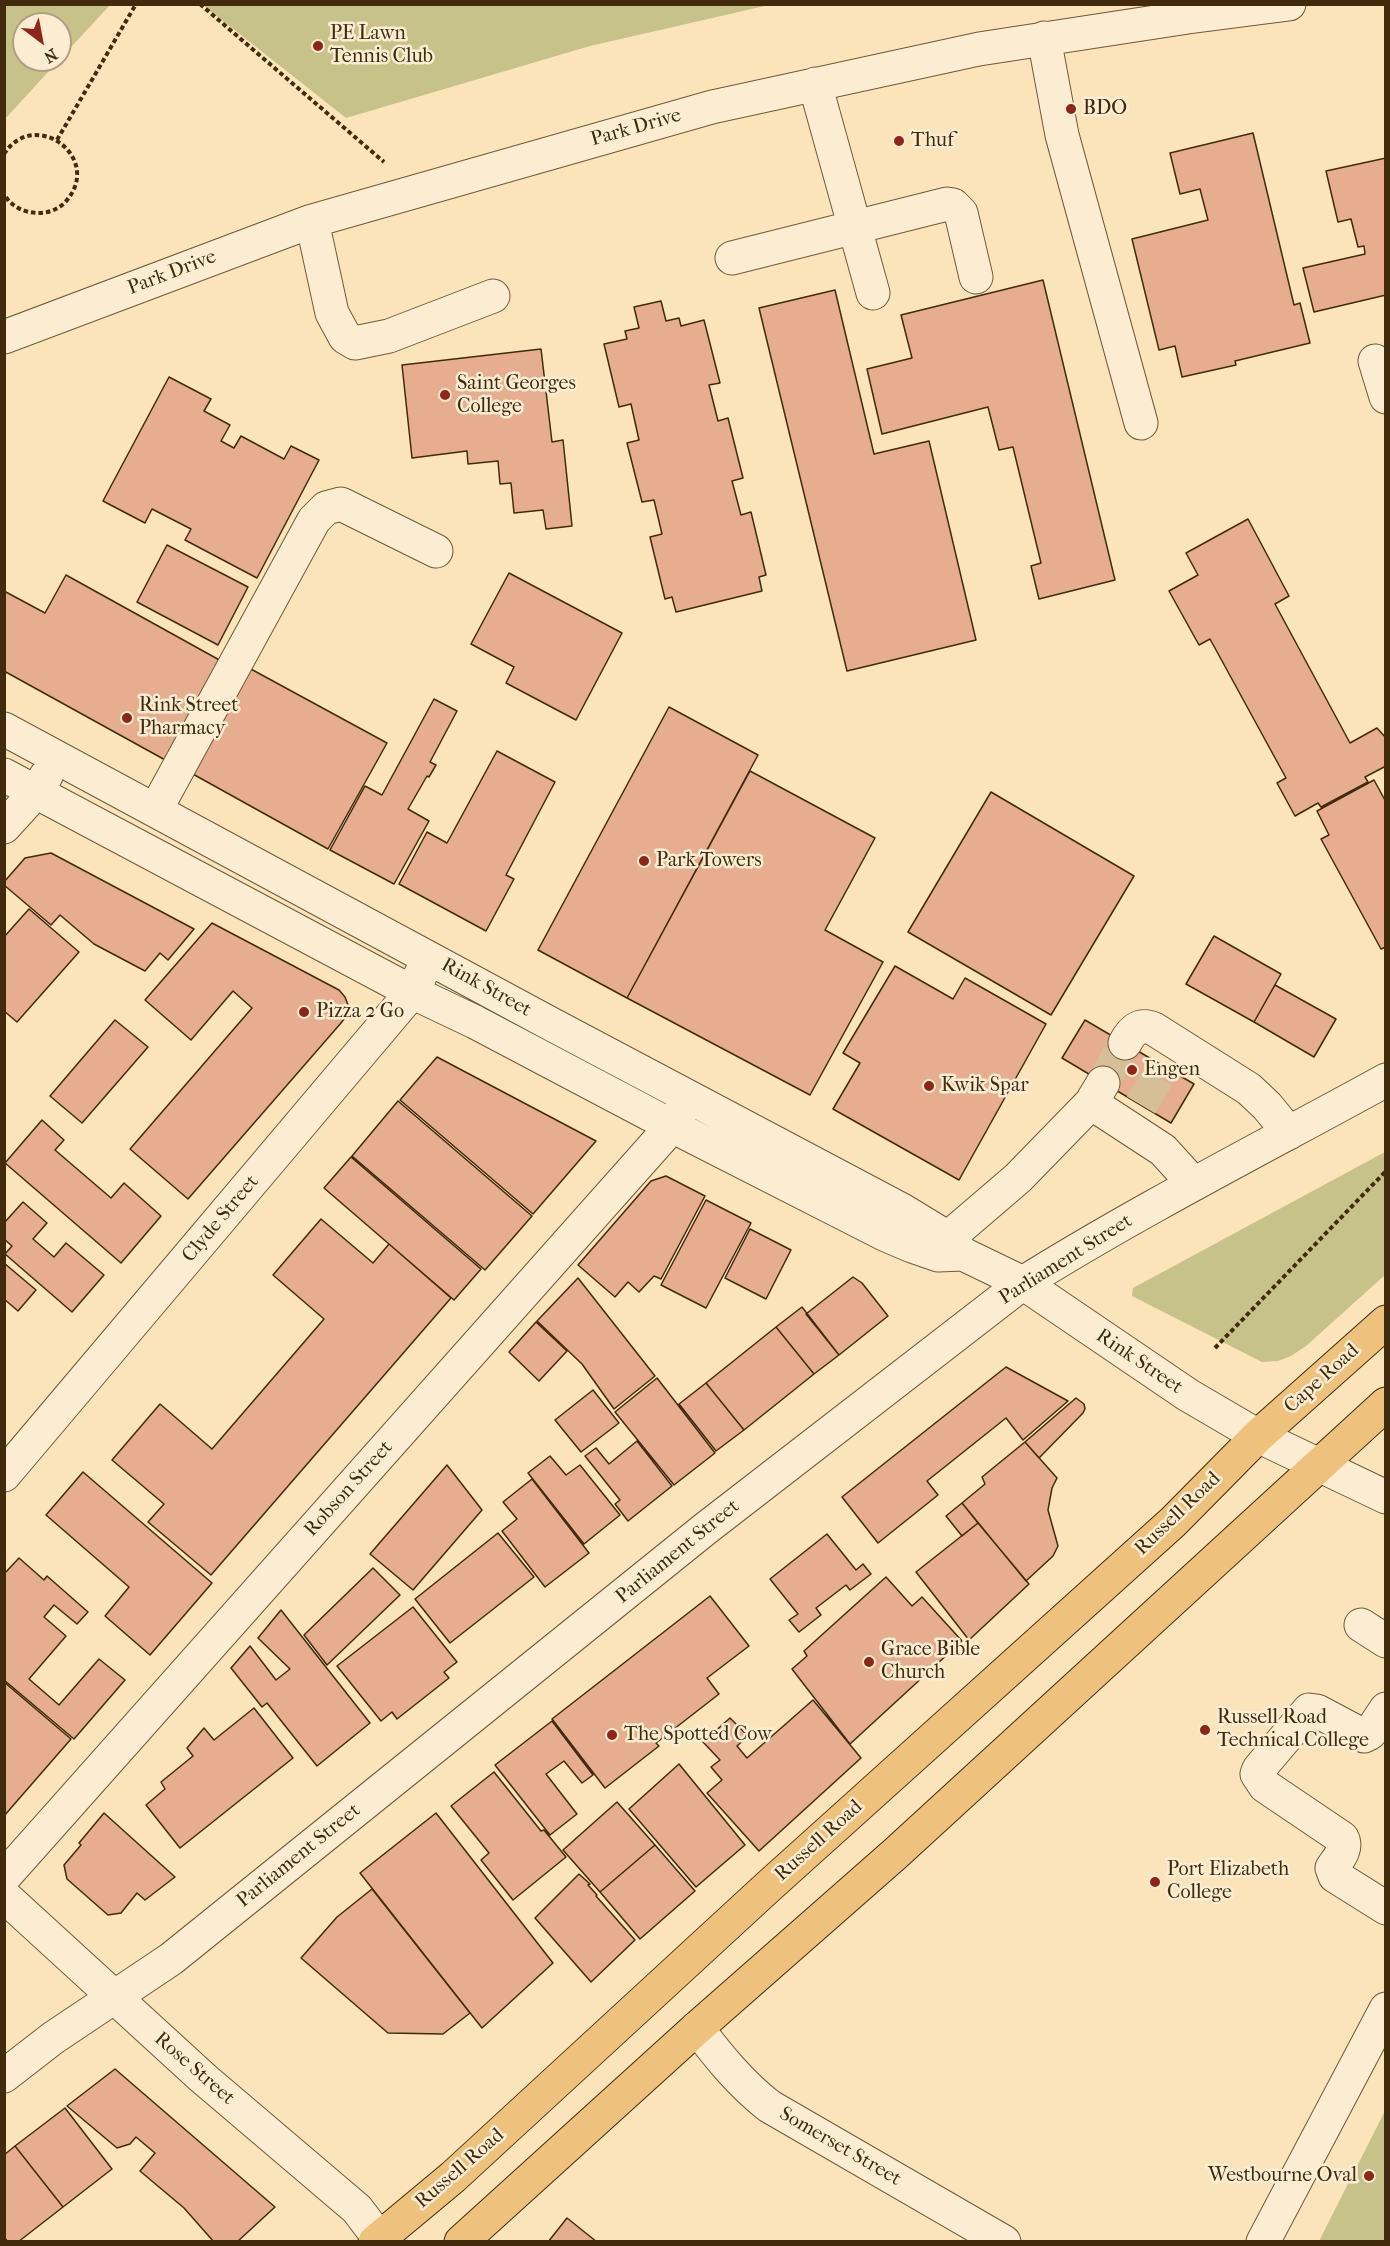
<!DOCTYPE html>
<html>
<head>
<meta charset="utf-8">
<style>
	body { margin:0 }
	#map { position:relative; width:1390px; height:2246px; overflow:hidden; background:#fbe3ba; font-family:"IM FELL French Canon",serif }
	canvas { display:block }
	.frame { position:absolute; inset:0; border:6px solid #412b0c; pointer-events:none }
	.north { position:absolute; left:12px; top:12px; width:60px; height:60px; box-sizing:border-box; background:#fcedd2; border:2px solid #b19f83; border-radius:50%; rotate:148deg; font-size:16px; font-weight:700; line-height:24px; text-align:center; color:#412b0c }
	.north::after { content:''; display:block; margin:auto; width:21px; height:27px; background:#8f2418; clip-path:polygon(50% 0,100% 100%,50% 72%,0 100%) }
</style>
</head>
<body>
<div id="map">
<canvas width="1390" height="2246"></canvas>
<div class="frame"></div>
<div class="north">N</div>
</div>
<script>
const ctx = document.querySelector('canvas').getContext('2d');
ctx.lineJoin = 'round';
function paint(path, color) {
  ctx.fillStyle = color;
  ctx.fill(path, 'evenodd');
}
function trace(path, color, width, dash) {
  ctx.strokeStyle = color;
  ctx.lineWidth = width;
  ctx.lineCap = dash ? 'butt' : 'round';
  ctx.setLineDash(dash || []);
  ctx.stroke(path);
}
function drawText(font, color, halo, rows, align = 'center') {
  ctx.font = font + ' "IM FELL French Canon",serif';
  ctx.lineWidth = 5;
  ctx.setLineDash([]);
  ctx.textBaseline = 'middle';
  ctx.strokeStyle = halo;
  ctx.fillStyle = color;
  for (const [text, x, y, turn = 0] of rows) {
    ctx.save();
    ctx.translate(x, y);
    ctx.rotate((+turn || 0) * Math.PI / 180);
    ctx.textAlign = isNaN(turn) ? turn : align;
    if (halo) ctx.strokeText(text, 0, 0);
    ctx.fillText(text, 0, 0);
    ctx.restore();
  }
}
paint(new Path2D(`
	M5,4l105,1 -50,54v-35h-36v36h35l-54,59z
	M203,5h566l-179,41 -244,72z
	M1385,1152v123l-79,71 -15,10 -13,5 -16,1 -130,-66 1,-8z
	M1385,2111v130h-66z`), '#c7c18a');
const building = new Path2D(`
	M1253,133l41,172 6,-2 10,40 -75,18 1,4 -54,12 -7,-31 -16,4 -27,-111 76,-19 -8,-31 -20,5 -10,-41z
	M1386,158v137l-72,17 -11,-44 62,-14 -1,-8 -6,1 -7,-28 -13,3 -12,-51z
	M1043,280l72,300 -76,19 -8,-33 10,-3 -28,-116 -14,3 -11,-43 -106,27 -15,-65 45,-11 -11,-43z
	M835,290l39,164 55,-13 47,199 -129,31 -88,-363z
	M661,301l5,20 13,-3 2,8 23,-6 16,63 -11,2 9,36 10,-3 15,60 -11,3 9,34 10,-3 15,63 -7,2 3,14 -86,21 -4,-15 -7,2 -15,-62 12,-3 -8,-34 -12,2 -15,-59 12,-3 -8,-36 -12,3 -15,-63 23,-5 -2,-8 14,-3 -5,-21z
	M541,349l11,93 11,-2 9,86 -26,3 -3,-19 -29,3 -3,-30 -11,1 -2,-23 -30,3 -1,-13 -55,7 -10,-93z
	M169,377l42,22 -7,12 26,14 -9,16 13,7 7,-12 43,23 7,-13 28,14 -62,118 -72,-38 6,-11 -39,-20 -7,14 -42,-22z
	M1248,519l41,77 -14,8 75,139 27,-15 9,10v28l-21,11 3,5 -47,25 -3,-4 -23,13 -18,-33 9,-5 -76,-139 -11,6 -30,-54 29,-16 -12,-22z
	M167,545l81,42 -30,58 -81,-43z
	M509,573l113,60 -46,87 -70,-37 8,-16 -43,-23z
	M66,575l157,87 -56,99 -163,-90v-80l41,22z
	M249,668l138,75 -59,106 -137,-76z
	M434,699l23,12 -27,51 6,3 -7,12 -2,-1 -19,33 21,12 -35,63 -64,-34 35,-64 17,9z
	M669,707l89,48 -131,243 -89,-48z
	M497,751l58,31 -49,93 8,4 -28,52 -87,-47 28,-52 20,11z
	M750,771l125,67 -50,92 58,32 -73,133 -183,-97z
	M1374,780l12,22v145l-5,2 -60,-110 8,-4 -12,-24z
	M991,792l143,84 -83,139 -143,-83z
	M51,853l143,76 -26,31 -8,-7 -15,18 -51,-27 -34,-29 -9,10 -47,-40v-3l21,-24z
	M29,909l50,43 -62,70 -13,-11v-74z
	M212,923l127,67 6,7 3,8 -1,10 -6,8 -153,176 -58,-50 122,-141 -19,-17 -42,49 -46,-40z
	M1214,936l67,38 -27,48 -68,-38z
	M895,966l58,33 12,-21 81,46 -87,156 -126,-71 27,-46 -17,-10z
	M1275,985l61,34 -22,38 -60,-35z
	M115,1020l33,27 -66,76 -32,-27z
	M1085,1020l109,64 -23,39 -109,-65z
	M437,1057l159,84 -63,73 -133,-114z
	M398,1101l134,115 -47,54 -133,-114z
	M42,1120l22,20 -9,10 56,48 13,-15 37,33 -40,47 -116,-100z
	M351,1157l130,112 -27,31 -130,-112z
	M666,1176l39,20 -44,83 -7,-3 -15,16 -11,-10 -13,15 -37,-32 73,-84z
	M706,1200l45,23 -45,85 -45,-23z
	M23,1202l24,21 -14,16 21,18 12,-14 38,32 -32,37 -67,-58 7,-8 -8,-7v-16z
	M321,1219l52,44 16,-19 62,54 -240,277 -63,-53 16,-18 -52,-44 48,-56 52,45 112,-130 -51,-44z
	M750,1229l41,21 -25,49 -41,-21z
	M4,1263l32,27 -18,21 -14,-12z
	M853,1277l9,6 26,33 -49,39 -33,-41z
	M578,1278l77,98 -41,33 -32,-45 -45,-43z
	M802,1307l37,48 -25,19 -38,-47z
	M536,1322l31,29 -28,30 -30,-29z
	M776,1327l38,47 -70,56 -38,-47z
	M1006,1367l62,34 -45,39 -17,-22 -79,63 11,14 -60,48 -36,-46z
	M657,1378l58,75 -41,32 -59,-73z
	M706,1383l38,47 -28,21 -37,-47z
	M593,1390l26,33 -38,29 -26,-32z
	M1076,1398l8,6 1,5 -2,4 -44,45 -14,-16z
	M637,1441l35,45 -44,35 -13,-17 5,-4 -35,-44 11,-8 13,16z
	M1025,1442l32,36 -5,10 -4,22 10,36 -5,10 -27,25 -64,-78 23,-19 -3,-7z
	M550,1456l16,19 14,-10 40,50 -36,29 -56,-71z
	M447,1465l35,45 -69,80 -43,-36z
	M83,1472l129,111 -62,72 -45,-39 24,-29 -83,-72z
	M532,1479l57,74 -44,34 -43,-56 15,-12 -14,-17z
	M962,1503l16,20 -16,13 -16,-20z
	M978,1523l51,61 -60,56 -53,-68z
	M498,1533l36,44 -84,66 -35,-44z
	M827,1534l29,36 7,-6 8,10 -21,16 -4,-5 -30,23 5,7 -22,17 -10,-12 9,-6 -28,-35z
	M19,1558l25,22 3,-4 41,36 -11,12 -23,-19 -10,12 22,19 -37,43 30,26 40,-46 26,21 -51,59 -70,-59v-106z
	M373,1568l27,27 -73,70 -23,-30z
	M886,1577l26,29 10,-9 40,44 -112,103 -58,-75 15,-13 -3,-5z
	M710,1596l39,50 -42,32 12,16 -63,49 3,3 -54,42 -53,-69z
	M413,1607l44,55 -13,10 5,6 -52,41 -5,-7 -11,9 -44,-55z
	M281,1610l89,113 -53,43 -50,-63 -5,4 -31,-39 19,-22 26,34 14,-11 -32,-31z
	M4,1682l67,57 -67,77z
	M813,1700l48,58 -102,93 -52,-58 15,-13 -11,-13 9,-7 -17,-18 27,-24 18,18 -11,10 10,12z
	M254,1708l39,50 -113,90 -34,-43 19,-16 -4,-7 32,-26 -6,-8 17,-20 10,12z
	M552,1721l41,54 -11,8 -18,-22 -18,13 31,40 -27,21 -55,-70z
	M679,1764l66,81 -49,42 -67,-78z
	M494,1772l47,59 3,-1 22,27 -53,43 -32,-40 8,-7 -38,-47z
	M617,1802l38,43 -55,47 -37,-42z
	M104,1813l71,64 -30,23 -8,-7 -16,20 -13,2 -41,-36 -3,-14 17,-20 -2,-2z
	M436,1813l117,150 -71,65 -122,-155z
	M655,1845l40,46 -55,48 -40,-47z
	M579,1874l11,10 -2,1 9,10 -1,1 39,44 -44,42 -56,-64z
	M372,1889l98,124 -27,21 -55,-1 -87,-75 36,-41z
	M115,2069l160,138 -38,35h-23l-30,-34 -44,-37 15,-18 -19,-16 -6,7 -13,4 -50,-42z
	M65,2108l47,61 -49,38 -48,-61z
	M15,2146l48,61 -45,35h-10l-4,-5v-82z
	M567,2218l30,24h-49z`);
paint(building, '#e6ad8e');
trace(building, '#412b0c', 1.5);
trace(new Path2D(`
	M1103,1083l22,-40
	M1141,1105l23,-39`), '#d6be97', 33, [33, 16]);
const minor = new Path2D(`
	M1044,38l18,97 79,288
	M815,84l58,209
	M312,221l20,92 13,24 10,6 34,-7 104,-40
	M732,258l215,-54 6,1 8,8 15,64
	M4,337l308,-116 400,-114 267,-58 209,-32 101,-13
	M1375,361l11,36
	M4,729l547,295 351,186 46,28 15,16 60,29 165,112 70,41 128,61
	M4,775l408,217 63,30 197,104 214,109 26,11 26,9 25,-1
	M156,809l158,-289 12,-12 15,-4 95,47
	M4,827l31,-34 11,-17
	M1125,1043c7,-13 15,-20 29,-14l95,60 18,17 22,27
	M1103,1083l-12,20 72,47 30,33
	M938,1255l10,-17 70,-60 73,-75
	M4,1475l408,-483 10,-20
	M1361,1625l25,16
	M1386,1709l-16,24 -6,3 -47,-25 -8,-1 -50,59 -2,5 8,12 77,52c6,11 -4,21 -10,30l3,8 51,32
	M4,1877l668,-751 10,-17
	M4,1896l199,182 154,131 25,33
	M697,2028c22,29 43,55 72,78l235,136
	M4,2076l49,-38 118,-79 534,-430 318,-246c117,-73 241,-136 363,-203
	M1263,2242l123,-233`);
const major = new Path2D(`
	M375,2242l78,-65 316,-291 404,-364 85,-86 128,-114
	M461,2242l236,-214 198,-174 491,-450`);
trace(minor, '#705938', 35);
trace(major, '#412b0c', 35);
trace(new Path2D(`
	M200,4l184,158
	M57,140l79,-136
	M4,154c30,-47 99,3 63,46 -6,8 -17,13 -28,13 -14,0 -28,-6 -35,-19
	M1215,1348l171,-177`), '#412b0c', 4, [4.5, 3]);
trace(minor, '#fcedd2', 33);
trace(major, '#eec27d', 33);
for (const [x, y, r, color] of [
	[318,46,6,"#8f2418"],
	[1071,109,6,"#8f2418"],
	[899,141,6,"#8f2418"],
	[445,395,6,"#8f2418"],
	[127,718,6,"#8f2418"],
	[644,861,6,"#8f2418"],
	[304,1012,6,"#8f2418"],
	[1132,1070,6,"#8f2418"],
	[929,1086,6,"#8f2418"],
	[869,1662,6,"#8f2418"],
	[1205,1730,6,"#8f2418"],
	[612,1735,6,"#8f2418"],
	[1155,1882,6,"#8f2418"],
	[1369,2176,6,"#8f2418"]
]) {
  const dot = new Path2D();
  dot.arc(x, y, r, 0, 2 * Math.PI);
  ctx.fillStyle = color;
  ctx.fill(dot);
  trace(dot, '#fcedd2', 2);
}
drawText('20px', '#412b0c', '#fcedd2', [
	["PE Lawn",330,34],
	["Tennis Club",330,57],
	["BDO",1083,109],
	["Thuf",911,141],
	["Saint Georges",457,384],
	["College",457,407],
	["Rink Street",139,706],
	["Pharmacy",139,729],
	["Park Towers",656,861],
	["Pizza 2 Go",316,1012],
	["Engen",1144,1070],
	["Kwik Spar",941,1086],
	["Grace Bible",881,1650],
	["Church",881,1673],
	["Russell Road",1217,1718],
	["Technical College",1217,1741],
	["The Spotted Cow",624,1735],
	["Port Elizabeth",1167,1870],
	["College",1167,1893],
	["Westbourne Oval",1357,2176,"right"]
], 'left');
drawText('20px', '#412b0c', '#fcedd2', [
	["Park Drive",636,128,-16],
	["Park Drive",172,273,-21],
	["Rink Street",486,988,29],
	["Clyde Street",221,1219,-50],
	["Parliament Street",1066,1260,-32],
	["Rink Street",1139,1362,34],
	["Cape Road",1322,1379,-42],
	["Robson Street",349,1489,-48],
	["Russell Road",1178,1514,-44],
	["Parliament Street",678,1552,-39],
	["Russell Road",819,1841,-42],
	["Parliament Street",299,1856,-39],
	["Rose Street",194,2069,41],
	["Somerset Street",840,2147,30],
	["Russell Road",460,2169,-41]
]);
</script>
</body>
</html>
